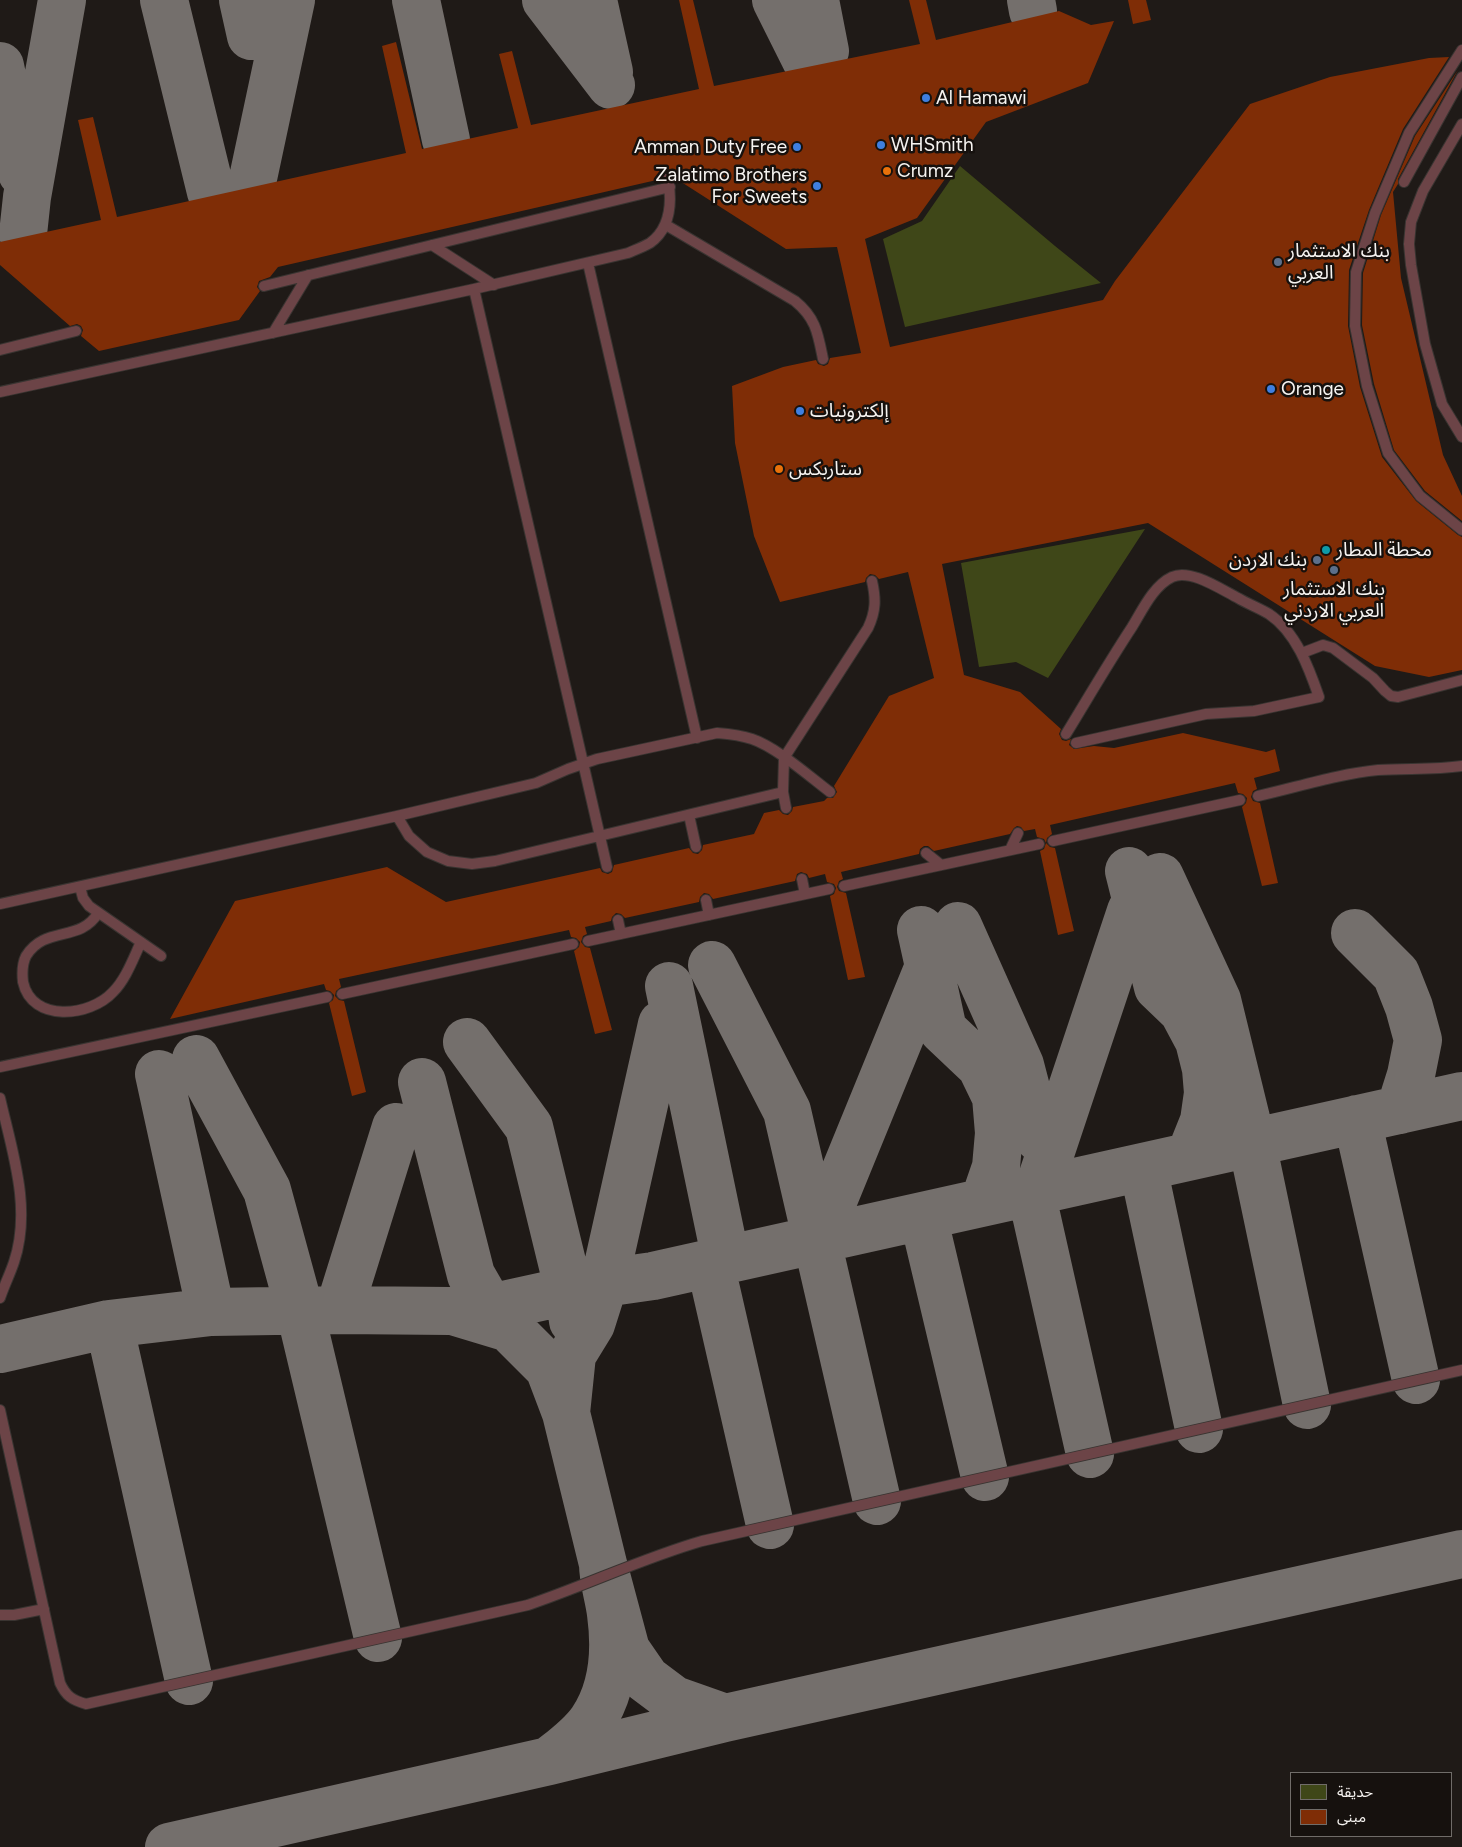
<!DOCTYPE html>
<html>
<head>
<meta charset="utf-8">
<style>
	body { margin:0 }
	#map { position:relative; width:1462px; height:1847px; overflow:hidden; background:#1f1a17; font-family:Figtree,"Noto Sans Arabic",sans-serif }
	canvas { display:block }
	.legend { position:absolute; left:1290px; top:1772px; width:162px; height:65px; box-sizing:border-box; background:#16110e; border:1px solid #706c69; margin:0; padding:6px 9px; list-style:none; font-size:15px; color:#f7f4f1 }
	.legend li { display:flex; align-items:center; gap:10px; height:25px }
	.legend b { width:25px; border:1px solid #706c69 }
</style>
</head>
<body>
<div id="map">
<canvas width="1462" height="1847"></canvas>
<ul class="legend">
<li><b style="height:14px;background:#3f4718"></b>حديقة</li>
<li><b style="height:14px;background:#7f2d06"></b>مبنى</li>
</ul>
</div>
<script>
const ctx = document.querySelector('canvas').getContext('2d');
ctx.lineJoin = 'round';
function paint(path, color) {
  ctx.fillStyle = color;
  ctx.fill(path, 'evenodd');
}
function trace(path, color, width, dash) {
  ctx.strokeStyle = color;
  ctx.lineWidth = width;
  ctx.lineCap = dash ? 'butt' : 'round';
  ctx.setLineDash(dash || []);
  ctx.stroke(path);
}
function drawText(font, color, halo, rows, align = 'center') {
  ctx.font = font + ' Figtree,"Noto Sans Arabic",sans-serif';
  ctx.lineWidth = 5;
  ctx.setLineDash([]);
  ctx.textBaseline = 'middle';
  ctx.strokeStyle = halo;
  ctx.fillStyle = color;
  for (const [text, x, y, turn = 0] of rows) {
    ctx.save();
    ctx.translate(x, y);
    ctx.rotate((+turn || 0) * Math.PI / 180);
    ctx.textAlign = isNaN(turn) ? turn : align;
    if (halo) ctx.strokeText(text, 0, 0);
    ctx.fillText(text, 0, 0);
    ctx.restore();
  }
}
paint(new Path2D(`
	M960,166l95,80 46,37 -196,44 -22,-88 39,-18z
	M1145,529l-97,149 -32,-16 -37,5 -18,-104z`), '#3f4718');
trace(new Path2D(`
	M164,0l47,192
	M243,0l8,36
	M416,0l30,140
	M546,0l65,85
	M593,0l16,72
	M776,0l30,60
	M815,0l10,51
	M1031,0l2,11
	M0,66l22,107
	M252,183l39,-183
	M23,234l4,-37 35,-197
	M1129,871l29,116 25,24 16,30 7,28 2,24 -4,28 -14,35
	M1160,877l57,123 35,143 55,262
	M958,926l62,139 19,73
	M921,930l22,100 38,36 15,31 3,36 -3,34 -12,35
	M1355,933l41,41 13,33 9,33 -7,35 -11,35
	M712,965l75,146 90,390
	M669,986l57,274
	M467,1042l62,85 40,164 4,30
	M196,1059l71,131 33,121 78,327
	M159,1074l52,238
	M422,1082l49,193 19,33 19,20
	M1357,1119l59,261
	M1143,1167l56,262
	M1038,1190l93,-279
	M1031,1192l59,262
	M923,1216l62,261
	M817,1240l112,-274
	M710,1263l60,262
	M339,1310l57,-183
	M456,1312l53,16 40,40 17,45 37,151
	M109,1324l80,357
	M0,1349l109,-25 102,-12 128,-2 111,1 40,-3 114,-25 49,-7 809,-180
	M566,1413l6,-58 19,-31 13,-41 58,-259
	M549,1761c15,-12 32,-24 43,-40 21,-31 24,-70 19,-107 -2,-17 -8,-33 -8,-50l23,86 20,29 28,21 51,18
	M169,1847l380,-86 176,-43 737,-164`), '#746f6c', 48);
paint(new Path2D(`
	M679,0h14l21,86 206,-42 -11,-44h17l10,40 123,-29 32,14 23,-4 -26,62 -102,39 -69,96 -52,21 25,108 213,-47 12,-19 135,-177 80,-27 99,-19 20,-1 -46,72 -34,81 -20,60 -1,56 12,61 22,70 34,44 42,34 4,2v133l-33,7 -54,-11 -227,-143 -206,41 22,111 56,17 41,37 -2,5 3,6 4,1 5,-2 -2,6 5,4 20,-3 20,2 69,-15 83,19 9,-3 5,22 -26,7 3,11 -4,2 -2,6 2,4 7,2 18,80 -16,3 -20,-79 4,-4 1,-5 -4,-4 -5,-1 -3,-10 -185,42 2,9 -5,4 -1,5 4,4 5,1 19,83 -16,4 -18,-84 4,-2 2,-6 -2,-4 -7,-2 -2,-8 -11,2 -3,-4 -4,-1 -3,2 -4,6 -76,17 -6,-5h-4l-4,3 -1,5 -78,18 2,7 -4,2 -2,6 2,4 7,2 19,84 -17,3 -18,-84 4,-2 2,-6 -2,-4 -7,-2 -2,-8 -16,4 -2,-4 -6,-2 -4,2 -2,7 -82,18 -4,-5 -5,-1 -4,4 -1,5 -74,16 -4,-4 -5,-1 -4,4 -1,4 -26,6 2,7 -4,2 -2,6 4,5 5,1 22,82 -17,4 -21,-83 5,-4 1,-5 -4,-4 -5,-1 -2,-7 -230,49 2,8 -5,4 -1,5 4,4 5,1 22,91 -14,4 -23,-93 4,-3 1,-5 -4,-4 -4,-1 -2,-6 -154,35 65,-118 152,-34 59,35 154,-34 2,4 6,2 4,-2 2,-7 75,-17 4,5 5,1 4,-4 1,-5 51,-11 10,-21 15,-3 4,4 5,1 4,-4 1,-4 31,-6 3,-3h6l4,-6 -3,-6 55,-90 45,-18 -26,-106 -29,7 -4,-4 -5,-1 -4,4 -1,4 -85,20 -26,-66 -19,-93 -3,-57 51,-19 33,-7 2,4 6,2 4,-2 2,-6 31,-5 -24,-106 -51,2 -111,-71 -2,-5 -5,-2 -6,4 -1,4 -383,88 -8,10 -11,4 -2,6 3,4 -21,29 -140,31 -18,-15 2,-6 -2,-4 -4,-2 -7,2 -70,-61v-23l101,-22 -23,-100 15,-3 24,100 289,-64 -24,-107 14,-4 26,107 96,-21 -19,-74 13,-3 19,74 168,-36z
	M1128,0h18l5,20 -18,4z
	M1458,70l-60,109v5l-5,8 8,86 42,177 19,41v25l-37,-30 -31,-41 -20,-66 -12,-59 1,-52 18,-58 34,-79z`), '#7f2d06');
const lane = new Path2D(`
	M1462,50l-53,83 -34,80 -19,59 -1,54 12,60 21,67 32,43 42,34
	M1462,124l-39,67 -12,31 -2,22 2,21 14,79 17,60 20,33
	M1404,182l58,-105
	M666,225l129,76c21,17 23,33 28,58
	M432,245l62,40
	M588,263l109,475
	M264,286l406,-99
	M474,289l133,578
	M273,333l35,-58
	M0,350l76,-19
	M0,392l474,-103 154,-36c7,-3 15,-6 22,-10 21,-15 22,-42 18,-65
	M1302,653l21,-8 10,3 40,30 12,13 6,5 7,1 64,-17
	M1066,734c22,-36 43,-72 66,-107 10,-16 21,-41 40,-50 18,-9 50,13 66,21 10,6 21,10 31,16 27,18 40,54 50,83l-65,14 -48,3 -130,29
	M1258,796c40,-9 80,-22 120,-26 28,-2 56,0 84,-4
	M786,808l-3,-16 1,-34 84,-130c8,-17 8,-29 4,-47
	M689,815l7,32
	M397,816l12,20 18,16 21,9 24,3 23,-3 288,-69
	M1053,841l187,-41
	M1010,850l8,-17
	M926,853l15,12
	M802,879l3,15
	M844,886l195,-42
	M80,887l3,11 6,8 72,50
	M706,900l3,15
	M0,904l397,-88 139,-33 32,-14 29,-10 120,-26c12,1 23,2 35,6 24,8 57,37 78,53
	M98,913c-18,30 -53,12 -72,43 -4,8 -4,17 -3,26 9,41 67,35 90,10 13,-13 20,-33 28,-50
	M618,920l3,14
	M588,941l241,-52
	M342,994l231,-50
	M0,1067l327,-70
	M0,1098c12,53 32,110 14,164 -4,12 -10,24 -14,36
	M0,1410l60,273c6,13 12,17 26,21l442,-99c59,-20 115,-47 174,-64l760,-171
	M0,1615h14l30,-6`);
trace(lane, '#393431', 12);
trace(lane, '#6c4447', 10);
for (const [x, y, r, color] of [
	[926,98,5,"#3f7fe0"],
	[881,145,5,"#3f7fe0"],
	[797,147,5,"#3f7fe0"],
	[887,171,5,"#e8710a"],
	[817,186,5,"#3f7fe0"],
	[1278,262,5,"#5c6f8a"],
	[1271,389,5,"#3f7fe0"],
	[800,411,5,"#3f7fe0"],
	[779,469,5,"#e8710a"],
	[1326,550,5,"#0f9aa8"],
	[1317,560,5,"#5c6f8a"],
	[1334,570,5,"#5c6f8a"]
]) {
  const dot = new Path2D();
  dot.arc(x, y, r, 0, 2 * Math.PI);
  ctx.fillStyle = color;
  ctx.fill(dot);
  trace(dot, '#16110e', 2);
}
drawText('19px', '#f7f4f1', '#16110e', [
	["Al Hamawi",936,98],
	["WHSmith",891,145],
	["Amman Duty Free",787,147,"right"],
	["Crumz",897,171],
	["Zalatimo Brothers",807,175,"right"],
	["For Sweets",807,197,"right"],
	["بنك الاستثمار",1288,251],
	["العربي",1288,273],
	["Orange",1281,389],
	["إلكترونيات",810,411],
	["ستاربكس",789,469],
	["محطة المطار",1336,550],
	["بنك الاردن",1307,560,"right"],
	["بنك الاستثمار",1334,589,"center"],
	["العربي الاردني",1334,611,"center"]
], 'left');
</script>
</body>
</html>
